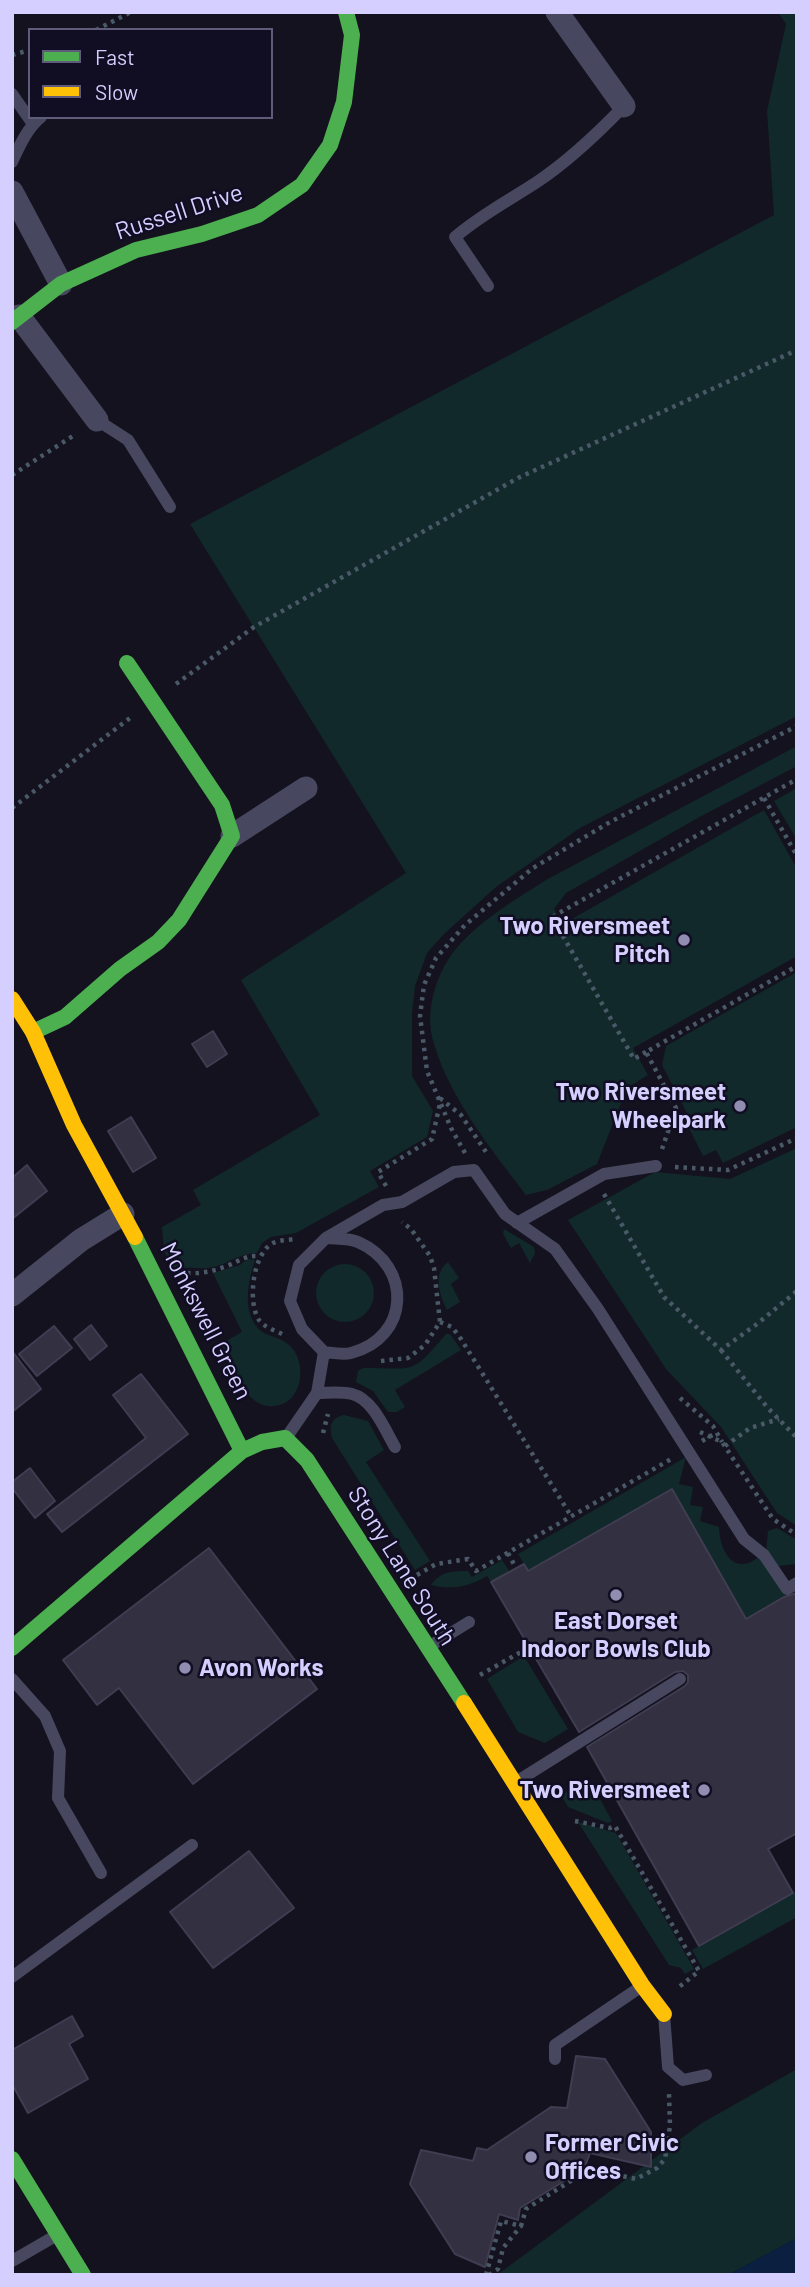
<!DOCTYPE html>
<html>
<head>
<meta charset="utf-8">
<style>
	body { margin:0 }
	#map { position:relative; width:809px; height:2287px; overflow:hidden; background:#14121e; font-family:Barlow,sans-serif }
	canvas { display:block }
	.frame { position:absolute; inset:0; border:14px solid #d4cfff; pointer-events:none }
	.legend { position:absolute; left:28px; top:28px; width:245px; height:91px; box-sizing:border-box; background:#110d23; border:2px solid #5f5b7b; margin:0; padding:9px 12px; list-style:none; font-size:21px; color:#d4cfff }
	.legend li { display:flex; align-items:center; gap:14px; height:35px }
	.legend b { width:35px; border:2px solid #5f5b7b }
</style>
</head>
<body>
<div id="map">
<canvas width="809" height="2287"></canvas>
<div class="frame"></div>
<ul class="legend">
<li><b style="height:9px;background:#4caf50"></b>Fast</li>
<li><b style="height:9px;background:#ffc107"></b>Slow</li>
</ul>
</div>
<script>
const ctx = document.querySelector('canvas').getContext('2d');
ctx.lineJoin = 'round';
function paint(path, color) {
  ctx.fillStyle = color;
  ctx.fill(path, 'evenodd');
}
function trace(path, color, width, dash) {
  ctx.strokeStyle = color;
  ctx.lineWidth = width;
  ctx.lineCap = dash ? 'butt' : 'round';
  ctx.setLineDash(dash || []);
  ctx.stroke(path);
}
function drawText(font, color, halo, rows, align = 'center') {
  ctx.font = font + ' Barlow,sans-serif';
  ctx.lineWidth = 5;
  ctx.setLineDash([]);
  ctx.textBaseline = 'middle';
  ctx.strokeStyle = halo;
  ctx.fillStyle = color;
  for (const [text, x, y, turn = 0] of rows) {
    ctx.save();
    ctx.translate(x, y);
    ctx.rotate((+turn || 0) * Math.PI / 180);
    ctx.textAlign = isNaN(turn) ? turn : align;
    if (halo) ctx.strokeText(text, 0, 0);
    ctx.fillText(text, 0, 0);
    ctx.restore();
  }
}
paint(new Path2D(`
	M778,12h19v704l-217,112 -84,59 -52,47 -17,19 -12,33 -3,27v63l21,35 -6,26 -57,34 9,16 -83,46 -25,4 -9,6 -5,10c-17,0 -28,10 -43,14 -12,3 -32,-1 -40,2l-10,-18 -2,-24 39,-22 -8,-15 127,-75 -79,-135 165,-107 -216,-349 584,-309 -7,-104 19,-87z
	M797,746v20l-101,53 -130,74 -12,16 9,15 201,-114 33,59v87l-164,92 15,27 -21,13 -30,76 -50,26 -21,5c-35,-46 -75,-95 -92,-151 -11,-33 3,-75 26,-100 24,-26 56,-45 86,-64z
	M797,788v52l-23,-39z
	M797,972v155l-74,36 -7,-13 -13,6 -18,-36 4,-3 -27,-52 4,-19z
	M797,1148v378l-20,-13 -56,-86 -55,-58 -98,-149 87,-48 75,7z
	M504,1229l30,18 1,6 -5,10 -11,-20 -8,5 -8,-14z
	M247,1259l8,1c-7,21 -14,54 6,71 7,5 17,6 24,11 14,8 18,28 14,42 -3,9 -8,17 -17,20 -35,13 -48,-36 -61,-60l21,-12 -29,-59 27,-8z
	M448,1262l11,16 -8,6 9,18 -13,8c-7,-14 -15,-37 1,-48z
	M316 1293a29 29 0 1 1 58 0a29 29 0 1 1-58 0Z
	M446,1334h4l11,16 -66,40 10,17 -8,5h-9l-15,-21 -17,-9 2,-11 5,-3c54,0 47,8 83,-34z
	M344,1415l24,6 16,29 -18,12 64,99 -15,9 -83,-132c-3,-13 -1,-20 12,-23z
	M686,1457l-7,27 14,3 -3,18 13,2 -3,14 19,6c1,26 16,51 42,28l25,41 -40,23 -74,-130 -144,82 -10,-17z
	M777,1528l20,12v24l-19,2 -12,-14 2,-21z
	M502,1560l8,12 -19,10 -4,-6c-19,11 -35,14 -56,9 10,-14 21,-14 37,-14l4,6z
	M524,1656l44,73 -23,14 -27,-11 -31,-53z
	M589,1779l23,42 -4,2 -40,-16 -7,-12z
	M578,1822l38,11 78,136 -9,5 -4,-6 -12,-3z
	M797,1891v26l-94,52 -11,-19z
	M797,2069v169l-69,37h-231l205,-152z`), '#11292a');
paint(new Path2D(`
	M797,2238v37h-69z`), '#0b1f41');
const building = new Path2D(`
	M213,1031l14,23 -20,13 -15,-23z
	M131,1117l25,41 -23,14 -25,-41z
	M27,1165l20,26 -35,28v-41z
	M91,1325l16,21 -17,14 -16,-21z
	M54,1326l18,22 -35,28 -18,-22z
	M12,1351l29,38 -29,23z
	M141,1374l47,60 -126,98 -15,-18 99,-76 -33,-43z
	M30,1468l25,33 -20,17 -23,-30v-6z
	M672,1489l74,130 38,-22 13,-4v240l-29,16 25,44 -94,53 -112,-199 98,-61 3,-4v-7l-5,-4 -8,1 -96,60 -88,-150 33,-18 4,7z
	M209,1548l108,141 -124,95 -74,-96 -22,17 -34,-45z
	M249,1851l45,57 -81,60 -43,-56z
	M72,2016l11,20 -14,8 19,35 -60,34 -16,-29v-34z
	M576,2056l29,3 46,73v35l-61,-14 -6,16 -64,39 -2,12 -19,-6 -14,53 -30,-13 -45,-70 11,-34 52,11 4,-13 10,2 64,-43 16,1z`);
paint(building, '#323041');
trace(building, '#403c52', 2);
trace(new Path2D(`
	M96,30l35,-18
	M12,55l18,-5
	M12,475l64,-41
	M176,684l78,-57 264,-149 279,-128
	M764,798l33,58
	M12,808l118,-90
	M646,1052l-12,7 -82,-142 245,-138
	M662,1149l14,-41 -30,-56 151,-86
	M465,1153l-14,-25 -24,-57 -7,-55 4,-31 12,-27 29,-33 68,-57 77,-46 187,-96
	M675,1167l53,3 69,-32
	M386,1186l-8,-14 54,-33 9,-40 20,16 27,40
	M604,1194l60,103 57,53 36,-26 40,-33
	M187,1273c14,1 27,-2 40,-7 12,-5 19,-11 32,-10
	M440,1322l12,5 9,12 110,177
	M282,1334c-8,-4 -18,-7 -23,-14 -12,-18 -6,-67 14,-77 6,-3 16,-3 22,-4
	M721,1350l46,57 30,31
	M381,1361l27,-3 17,-13 15,-23 -6,-54 -4,-12 -19,-27 -9,-7
	M680,1398l33,28 9,16
	M700,1432l22,10 51,77 24,16
	M323,1433l5,-19
	M702,1441l14,-8
	M725,1446l25,-18 29,-9
	M508,1553l8,15
	M417,1575l19,-11 32,-5 8,12 197,-113
	M480,1675l48,-27
	M575,1821l35,7 5,-2 84,145 -20,16
	M486,2275l15,-54 20,5 5,-17 64,-40 46,10 21,-11 8,-9 5,-33 -1,-32
	M489,2275l9,-6 5,-21 18,-22`), '#4a5967', 4.5, [3.5, 5]);
trace(new Path2D(`
	M12,94l21,30
	M12,162c7,-15 15,-34 29,-45
	M488,286l-33,-49c27,-23 53,-36 82,-55 33,-22 60,-48 87,-76
	M97,420l31,20 42,67
	M517,1223l87,-49 52,-8
	M326,1238l57,-33 19,-3 52,-30 20,-2 31,44 50,35 43,60 146,230 20,16 23,34 10,-6
	M326,1238c10,1 23,0 32,4 55,24 52,96 -7,111 -8,2 -18,0 -27,-1l-22,-23 -12,-28 9,-36z
	M317,1393c11,0 24,-2 35,1 21,5 33,36 43,53
	M286,1438l31,-45 7,-41
	M430,1646l39,-24
	M12,1679l33,37 15,35 -2,47 43,75
	M516,1782l164,-103
	M12,1977l180,-132
	M664,2014l4,53 15,13 23,-5
	M555,2059v-14l87,-59
	M12,2261l45,-26`), '#47475f', 12);
trace(new Path2D(`
	M557,12l67,94
	M12,192l49,92
	M19,316l78,104
	M232,836l74,-48
	M12,1295l69,-55 42,-26`), '#47475f', 23);
trace(new Path2D(`
	M12,322l49,-38 75,-34 66,-16 56,-19 44,-30 28,-40 14,-43 8,-67 -6,-23
	M33,1032l32,-15 55,-48 38,-27 21,-22 53,-84 -10,-31 -95,-142
	M135,1237l107,214
	M12,1648l230,-197 20,-9 23,-4 22,22 157,243
	M12,2159l71,116`), '#4caf50', 16);
trace(new Path2D(`
	M12,999l21,33 41,93 61,112
	M464,1703l178,282 22,29`), '#ffc107', 16);
for (const [x, y, r, color] of [
	[684,940,7,"#918db0"],
	[740,1106,7,"#918db0"],
	[616,1595,7,"#918db0"],
	[185,1668,7,"#918db0"],
	[704,1790,7,"#918db0"],
	[531,2157,7,"#918db0"]
]) {
  const dot = new Path2D();
  dot.arc(x, y, r, 0, 2 * Math.PI);
  ctx.fillStyle = color;
  ctx.fill(dot);
  trace(dot, '#110d23', 2.5);
}
drawText('24px', '#d4cfff', '#110d23', [
	["Russell Drive",179,212,-18],
	["Monkswell Green",206,1321,63],
	["Stony Lane South",402,1566,58]
]);
drawText('bold 24px', '#d4cfff', '#110d23', [
	["Two Riversmeet",670,926],
	["Pitch",670,954],
	["Two Riversmeet",726,1092],
	["Wheelpark",726,1120],
	["East Dorset",616,1621,"center"],
	["Indoor Bowls Club",616,1649,"center"],
	["Avon Works",199,1668,"left"],
	["Two Riversmeet",690,1790],
	["Former Civic",545,2143,"left"],
	["Offices",545,2171,"left"]
], 'right');
</script>
</body>
</html>
